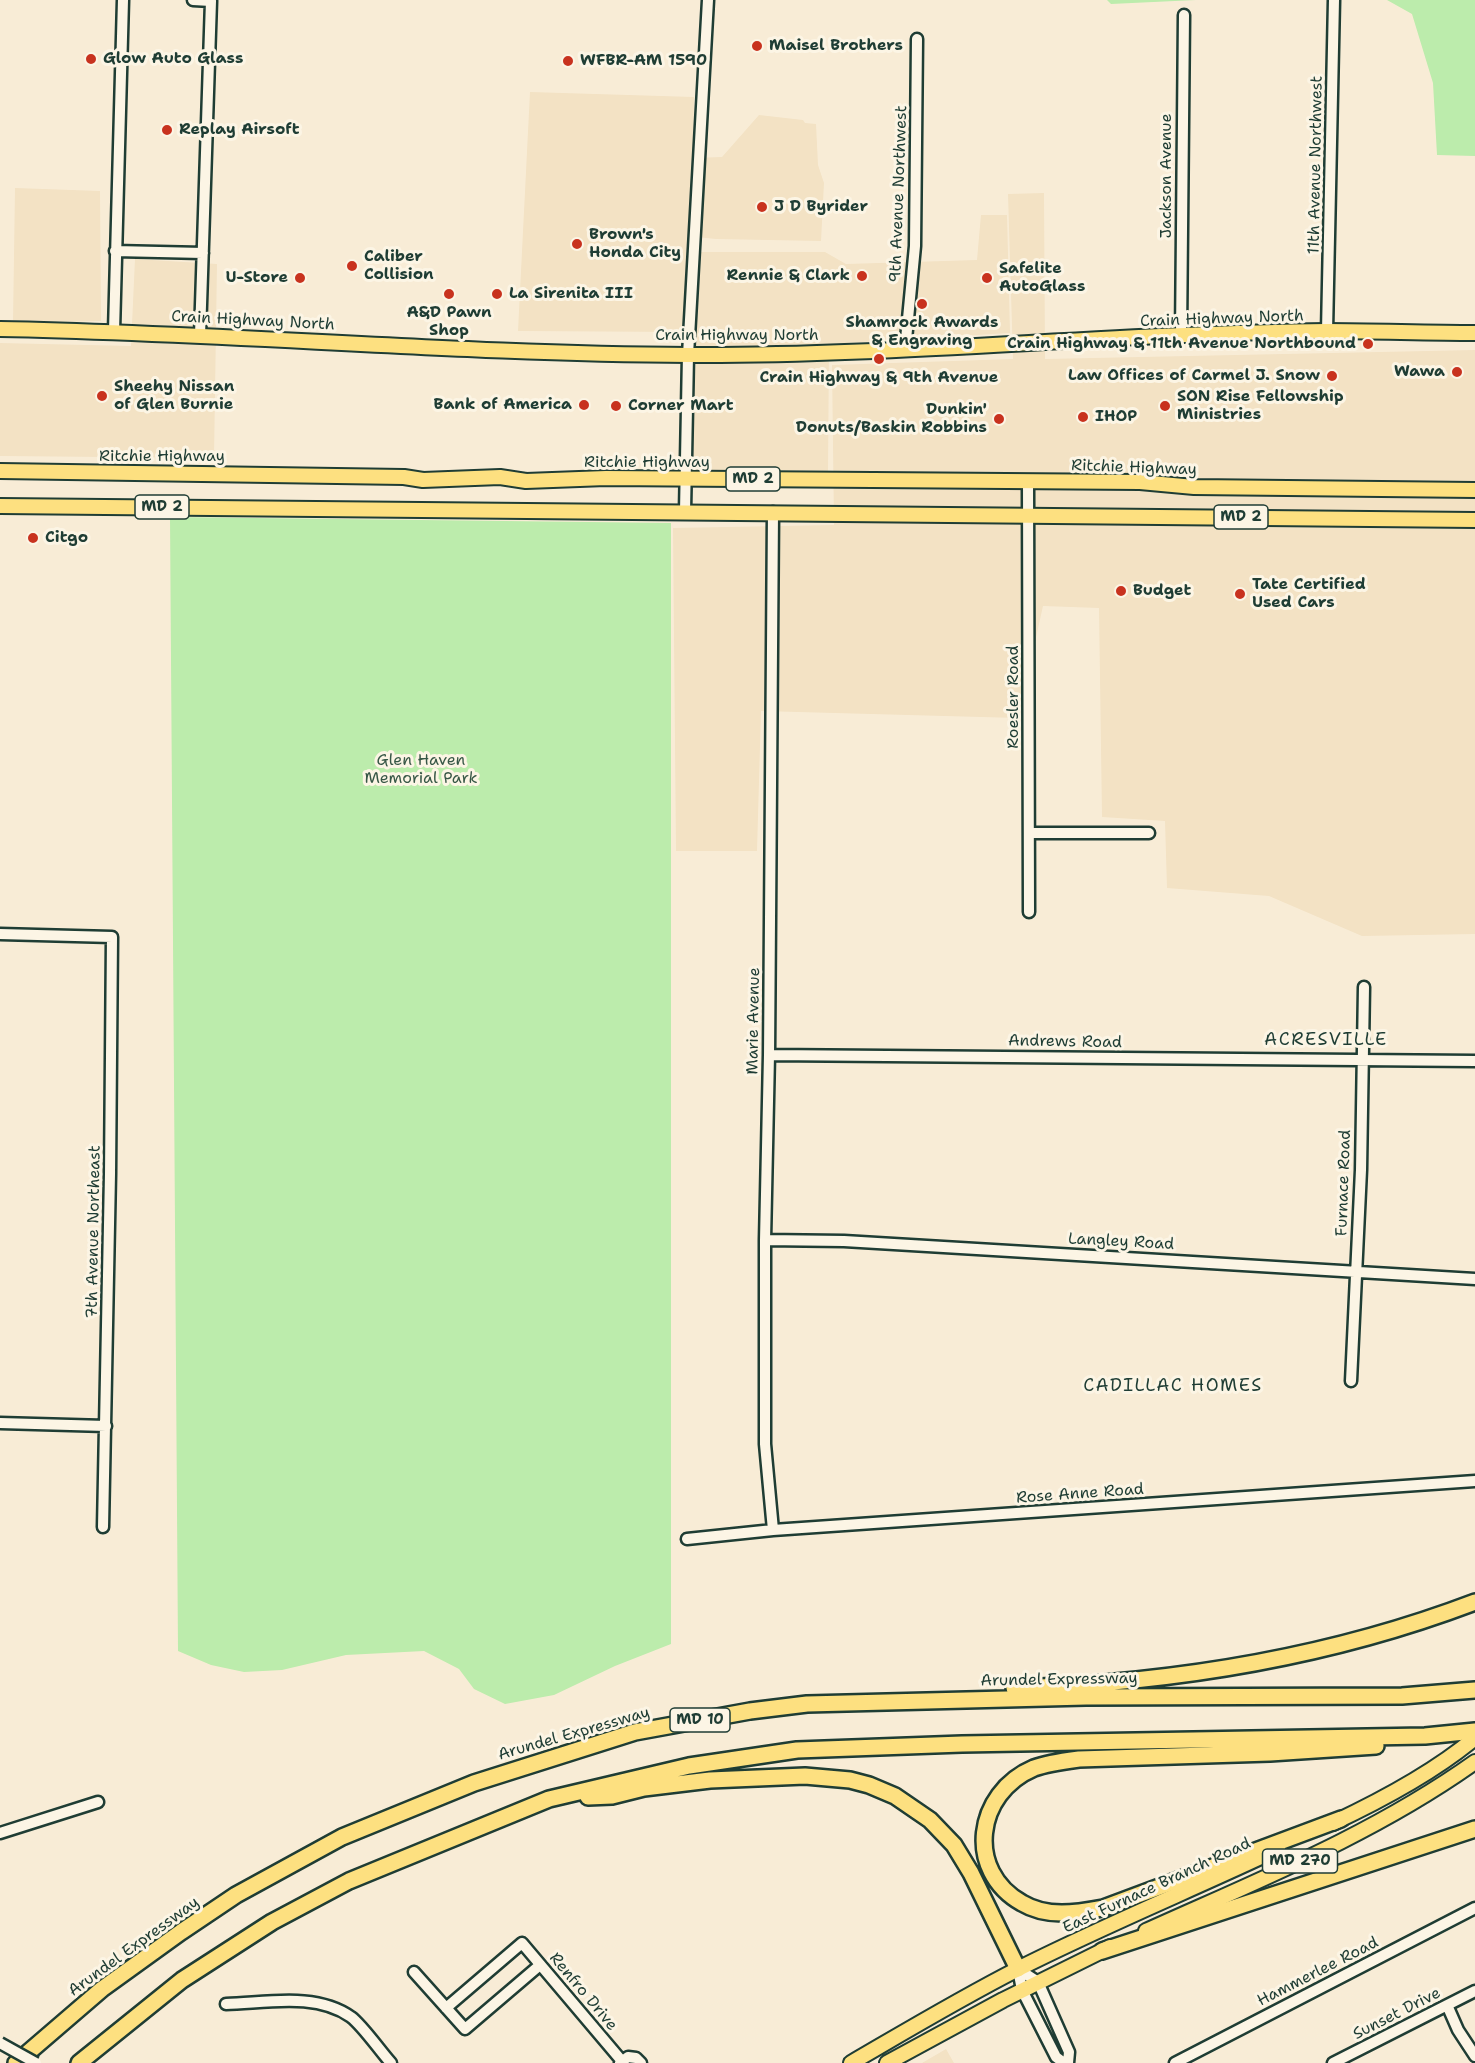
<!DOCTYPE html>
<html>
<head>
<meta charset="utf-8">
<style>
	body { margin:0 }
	canvas { display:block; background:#f8ecd6 }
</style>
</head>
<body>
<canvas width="1475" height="2063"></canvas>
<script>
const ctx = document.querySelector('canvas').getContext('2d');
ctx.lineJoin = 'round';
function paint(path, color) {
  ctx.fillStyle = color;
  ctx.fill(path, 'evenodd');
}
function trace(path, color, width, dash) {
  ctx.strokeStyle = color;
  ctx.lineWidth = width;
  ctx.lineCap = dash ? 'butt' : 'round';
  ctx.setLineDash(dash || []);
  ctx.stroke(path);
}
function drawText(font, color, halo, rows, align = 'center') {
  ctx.font = font + ' "Shantell Sans",sans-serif';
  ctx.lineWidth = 6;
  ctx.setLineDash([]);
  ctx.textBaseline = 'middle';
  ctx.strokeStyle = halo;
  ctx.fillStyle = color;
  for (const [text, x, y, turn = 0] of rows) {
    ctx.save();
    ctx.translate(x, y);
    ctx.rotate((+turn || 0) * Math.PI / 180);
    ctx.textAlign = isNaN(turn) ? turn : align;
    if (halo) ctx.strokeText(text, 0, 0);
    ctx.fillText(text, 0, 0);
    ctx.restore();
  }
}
paint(new Path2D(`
	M530,92l164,5 -1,61 29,-1 37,-42 44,5 2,3 11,1 2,41 6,18 -3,58 -105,-2 -29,-3 -3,96 -166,-1z
	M15,188l85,3 1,130 -88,2z
	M1044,193l1,166 430,-9v584l-113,2 -93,-40 -102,-8 -2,-67 -63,-4 -3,-209 -56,-2 -25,112 -257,-7 -4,140h-81l-3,-323 161,-3 -2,-160 181,-6 -5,-165z
	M981,215h26l3,118 -181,11 -1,128 -136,3 7,-223h126l21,12 131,-4z
	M135,259l82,5 -3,194 -214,-2v-113l131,3z
	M946,2049l8,14h-32z`), '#f3e2c4');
paint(new Path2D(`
	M1107,0h89l-85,4z
	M1387,0h88v156l-38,-1 -4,-72 -21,-69z
	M170,517l501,6v1121l-56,22 -61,29 -49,9 -31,-15 -15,-20 -35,-18 -78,4 -64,15 -38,2 -33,-7 -33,-14z`), '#bcecac');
const minor = new Path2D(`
	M193,0l18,1 -11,334
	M115,251l88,2
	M114,331l9,-331
	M1327,331l7,-331
	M1181,336l3,-321
	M905,350l10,-104 2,-207
	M1028,482l1,430
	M685,511l3,-156 20,-355
	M1029,833h120
	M0,934l112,3 -2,237 -7,353
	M769,1055l706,6
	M765,1240l79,1 631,38
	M1351,1381l10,-211 3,-183
	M0,1423l106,3
	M773,1530l-8,-86v-204l4,-185 4,-543
	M687,1539l86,-9 702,-49
	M0,1833l98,-31
	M1018,1969l20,13 31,70 -1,11
	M1018,1969l4,21 34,67 8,6
	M414,1972l51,57 75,-64
	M226,2004c40,-1 90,-12 125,13 12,9 29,34 40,46
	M1447,2005l11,25 17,26
	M446,2008l76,-65 99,117
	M620,2063l8,-6 8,1 5,5
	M1175,2063l300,-155
	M1333,2063l142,-72`);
const major = new Path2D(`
	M0,329c230,4 459,25 689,26 213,1 425,-22 638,-24 49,0 99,2 148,2
	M0,471l404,6 19,3 77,-3 26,4 80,-3 534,4 54,5 281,3
	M0,506l1475,14
	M1333,1823c49,-23 100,-50 142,-85
	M1146,1931c113,-51 228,-97 329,-169
	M851,2063c55,-32 110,-65 167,-94 85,-43 173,-79 260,-120
	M887,2063l116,-63 107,-53`);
const highway = new Path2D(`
	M1014,1688c157,-5 314,-30 461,-86
	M588,1797l24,-1 32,-8 66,-8 95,-4 45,4 19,5 26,11 35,24 24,25 17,28 47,96
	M1341,1819l-238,89c-27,5 -56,10 -81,-5 -57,-32 -47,-110 12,-135 14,-5 30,-7 45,-9l191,-6 106,-7
	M1102,1951l373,-122
	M16,2063l86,-74 79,-57 55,-37 106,-58 132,-54 161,-51 115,-21 57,-7 279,-7 316,-1 73,-6
	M79,2063l103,-83 90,-58 77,-41 200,-82 140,-33 108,-16 165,-6 463,-8 50,-5`);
trace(minor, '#1f3d34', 15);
trace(major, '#1f3d34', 18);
trace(highway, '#1f3d34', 20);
trace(minor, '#fcf5e5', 10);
trace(major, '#fde080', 14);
trace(highway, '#fde080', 15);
const minorBridge = new Path2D(`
	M0,2043l36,20`);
trace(minorBridge, '#1f3d34', 15, []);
trace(minorBridge, '#fcf5e5', 10);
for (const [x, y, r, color] of [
	[757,46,6,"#c8321e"],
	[91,59,6,"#c8321e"],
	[568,61,6,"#c8321e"],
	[167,130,6,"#c8321e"],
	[762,207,6,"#c8321e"],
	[577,244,6,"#c8321e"],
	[352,266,6,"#c8321e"],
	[862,276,6,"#c8321e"],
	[300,278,6,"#c8321e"],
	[987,278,6,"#c8321e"],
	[449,294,6,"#c8321e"],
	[497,294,6,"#c8321e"],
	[922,304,6,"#c8321e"],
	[1368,344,6,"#c8321e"],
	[879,359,6,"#c8321e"],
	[1457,372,6,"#c8321e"],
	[1332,376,6,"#c8321e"],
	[102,396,6,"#c8321e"],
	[584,405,6,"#c8321e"],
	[616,406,6,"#c8321e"],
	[1165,406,6,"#c8321e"],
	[1083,417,6,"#c8321e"],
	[999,419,6,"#c8321e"],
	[33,538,6,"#c8321e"],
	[1121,591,6,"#c8321e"],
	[1240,594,6,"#c8321e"]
]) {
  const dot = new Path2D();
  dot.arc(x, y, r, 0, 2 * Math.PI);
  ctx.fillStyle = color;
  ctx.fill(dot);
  trace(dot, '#fcf5e5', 2);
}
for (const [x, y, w] of [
	[753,479,54],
	[162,507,54],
	[1241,517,54],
	[700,1720,60],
	[1300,1861,75]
]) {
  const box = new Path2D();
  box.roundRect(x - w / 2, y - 12, w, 24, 4.5);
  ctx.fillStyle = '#fcf5e5';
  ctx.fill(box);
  trace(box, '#1f3d34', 1.5);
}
drawText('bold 15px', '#1f3d34', null, [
	["MD 2",753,479],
	["MD 2",162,507],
	["MD 2",1241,517],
	["MD 10",700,1720],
	["MD 270",1300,1861]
]);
drawText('bold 16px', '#1f3d34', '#fcf5e5', [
	["Maisel Brothers",769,46],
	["Glow Auto Glass",103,59],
	["WFBR-AM 1590",580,61],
	["Replay Airsoft",179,130],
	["J D Byrider",774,207],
	["Brown's",589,235],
	["Honda City",589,253],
	["Caliber",364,257],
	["Collision",364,275],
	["Safelite",999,269],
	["AutoGlass",999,287],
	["Rennie & Clark",850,276,"right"],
	["U-Store",288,278,"right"],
	["La Sirenita III",509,294],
	["A&D Pawn",449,313,"center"],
	["Shop",449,331,"center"],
	["Shamrock Awards",922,323,"center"],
	["& Engraving",922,341,"center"],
	["Crain Highway & 11th Avenue Northbound",1356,344,"right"],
	["Wawa",1445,372,"right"],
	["Law Offices of Carmel J. Snow",1320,376,"right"],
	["Crain Highway & 9th Avenue",879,378,"center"],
	["Sheehy Nissan",114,387],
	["of Glen Burnie",114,405],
	["SON Rise Fellowship",1177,397],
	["Ministries",1177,415],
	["Bank of America",572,405,"right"],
	["Corner Mart",628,406],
	["Dunkin'",987,410,"right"],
	["Donuts/Baskin Robbins",987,428,"right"],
	["IHOP",1095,417],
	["Citgo",45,538],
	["Tate Certified",1252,585],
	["Used Cars",1252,603],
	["Budget",1133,591]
], 'left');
drawText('16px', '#1f3d34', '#fcf5e5', [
	["11th Avenue Northwest",1316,165,-89],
	["Jackson Avenue",1167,176,-90],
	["9th Avenue Northwest",899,194,-88],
	["Crain Highway North",1222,319,-2],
	["Crain Highway North",253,321,3],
	["Crain Highway North",737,336],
	["Ritchie Highway",162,457],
	["Ritchie Highway",647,463],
	["Ritchie Highway",1134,468,2],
	["Roesler Road",1014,697,-90],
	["Marie Avenue",754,1021,-89],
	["Andrews Road",1065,1042,1],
	["Furnace Road",1344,1183,-88],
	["7th Avenue Northeast",94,1232,-89],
	["Langley Road",1121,1242,3],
	["Rose Anne Road",1080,1494,-4],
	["Arundel Expressway",1059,1680,-1],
	["Arundel Expressway",574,1734,-16],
	["East Furnace Branch Road",1157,1886,-25],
	["Arundel Expressway",134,1947,-36],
	["Hammerlee Road",1318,1972,-27],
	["Renfro Drive",583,1992,50],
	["Sunset Drive",1397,2014,-27]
]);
drawText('16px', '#375746', '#fcf5e5', [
	["Glen Haven",421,761],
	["Memorial Park",421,779]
]);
ctx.letterSpacing = '1.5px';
drawText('18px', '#1f3d34', '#fcf5e5', [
	["ACRESVILLE",1326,1040],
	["CADILLAC HOMES",1173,1386]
]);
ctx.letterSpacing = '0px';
</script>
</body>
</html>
